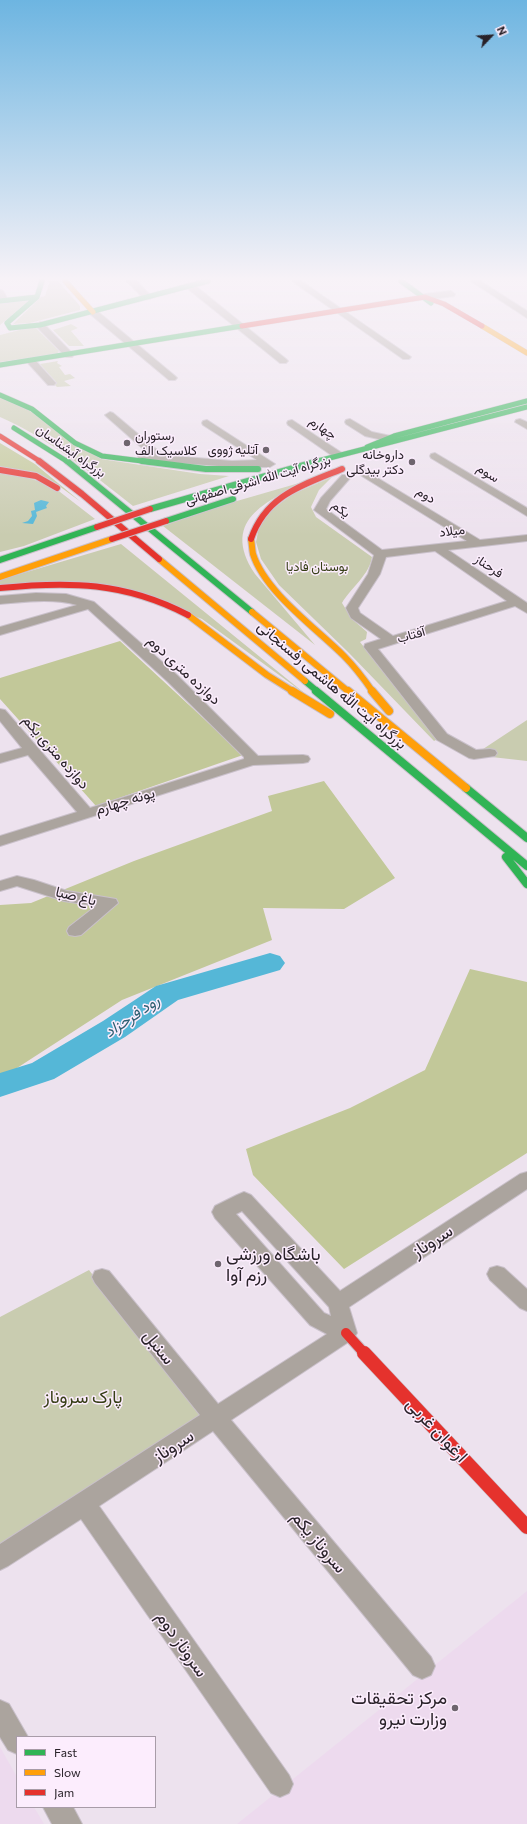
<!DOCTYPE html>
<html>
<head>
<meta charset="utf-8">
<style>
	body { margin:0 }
	#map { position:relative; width:527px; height:1824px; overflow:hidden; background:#ede2ee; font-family:Commissioner,sans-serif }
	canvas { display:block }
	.legend { position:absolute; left:16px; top:1736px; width:140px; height:72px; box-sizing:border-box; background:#fcedfd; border:1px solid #a89ca8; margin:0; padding:5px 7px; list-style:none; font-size:12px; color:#292229 }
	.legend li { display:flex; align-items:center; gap:8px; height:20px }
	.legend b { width:20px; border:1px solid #a89ca8 }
	.north { position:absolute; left:471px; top:16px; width:40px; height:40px; -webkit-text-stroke:3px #fcedfd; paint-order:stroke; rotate:65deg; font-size:11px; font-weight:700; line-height:16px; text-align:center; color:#292229 }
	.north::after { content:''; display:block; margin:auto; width:14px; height:18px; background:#292229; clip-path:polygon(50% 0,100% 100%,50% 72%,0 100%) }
</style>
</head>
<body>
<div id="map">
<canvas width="527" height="1824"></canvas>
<ul class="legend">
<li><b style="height:5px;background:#30b455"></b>Fast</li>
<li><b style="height:5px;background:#ff9f0a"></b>Slow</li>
<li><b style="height:5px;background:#e5322d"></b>Jam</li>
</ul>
<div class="north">N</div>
</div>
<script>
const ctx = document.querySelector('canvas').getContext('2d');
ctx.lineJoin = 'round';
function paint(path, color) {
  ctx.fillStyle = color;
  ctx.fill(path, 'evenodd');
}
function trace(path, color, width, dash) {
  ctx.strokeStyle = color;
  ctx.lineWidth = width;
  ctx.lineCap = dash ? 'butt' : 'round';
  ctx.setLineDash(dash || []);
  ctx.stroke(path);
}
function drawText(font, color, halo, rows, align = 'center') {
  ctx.font = font + ' Commissioner,Vazirmatn,sans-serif';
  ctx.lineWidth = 3;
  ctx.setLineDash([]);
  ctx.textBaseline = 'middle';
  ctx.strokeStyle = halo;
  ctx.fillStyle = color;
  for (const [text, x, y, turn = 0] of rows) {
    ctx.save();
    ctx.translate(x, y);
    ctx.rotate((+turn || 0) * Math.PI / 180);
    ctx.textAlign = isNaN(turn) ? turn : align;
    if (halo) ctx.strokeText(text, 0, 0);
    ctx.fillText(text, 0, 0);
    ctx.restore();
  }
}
paint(new Path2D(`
	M527,1591v233h-290z
	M0,1747l17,30v30h17l10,17h-44z`), '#eddaee');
paint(new Path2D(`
	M50,281h8l22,25v4l-50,13 -17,1 28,-27 4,-1z
	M29,301l-29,24v-23z
	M71,324l7,4 -7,3 13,15h-15l-16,-16z
	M31,327l5,1 23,23 -2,3 -57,8v-27z
	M58,361l-1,2 5,3 -3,1 6,8 5,-1 5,4 -11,3 7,5 -14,1 -3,-3 3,-1 -17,-19z
	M0,396l21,9 80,54 99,15 29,2 -96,30c-42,-33 -83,-67 -133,-89z
	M0,472h8l43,13 44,34 -71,27 -24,6z
	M332,477l-13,13 -8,17 5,10 56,40c-2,17 -22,32 -30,46l10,16 15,13 -1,7 -6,3 39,49 43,46 -8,4 -85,-88 -70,-68 -18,-26 -5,-17 3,-15 11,-16 23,-17z
	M313,479c-42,20 -95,39 -58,95l60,71 -152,-119 67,-23z
	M121,544l187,152 -106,-77 -73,-29 -129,-5v-5z
	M527,720v41l-53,-6z
	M89,1270l114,148 -203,128v-229z`), '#c9ccb0');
paint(new Path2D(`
	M0,443l35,21 46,38 -26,-19 -55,-15z
	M120,641l123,114 -147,51 -96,-107v-21z
	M324,781l71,97 -51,31 -81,-1 9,32 -150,60 -122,79v-174l31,-2 103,-42 138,-50 -4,-15z
	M470,969l57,13v171l-183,116 -91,-94 -7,-26 104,-41 75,-38z`), '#c2c899');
paint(new Path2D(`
	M41,500l8,2 -3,4 1,2 -11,4 1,4 -4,8 -11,-1 6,-2 4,-5 -1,-5 4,-1 -1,-7z`), '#55b7d7');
paint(new Path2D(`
	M270,953l10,3 5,7 -5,7 -102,30 -53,37 -71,42 -54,18v-24l32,-10 71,-42 53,-35z`), '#55b7d7');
const street = new Path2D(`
	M127,281h9l14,14v4h-6z
	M292,281h9l110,76 -2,2h-6z
	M471,281h9l47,30v7z
	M187,284h6l93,75 2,2 -2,2h-6l-93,-75z
	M0,290l3,1 6,10 -1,2h-6l-2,-3z
	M451,291l4,3 -1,2 -29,4 -4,-3 4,-3z
	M93,309l3,1 79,66 2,2 -2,2h-6l-79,-66 -1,-2z
	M40,322l3,1 29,30 2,2 -2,2h-6l-29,-30 -1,-2z
	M31,358l3,1 20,22 2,2 -2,2h-6l-20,-22 -2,-2 2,-2z
	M110,412l3,1 50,42 69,6 25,-1 -54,-35 -1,-2 1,-2 4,-1 68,44 -5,3h-38l-66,-5 -4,1 -23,-4 -1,-2 1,-2 10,-1 -42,-37 -2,-2z
	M350,419l22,13 19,4 1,2 -5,3 -22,-5 -19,-12 -1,-2 1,-2z
	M520,419l7,3v7l-12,-7 1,-2z
	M292,420l50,33 1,2 -1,2h-8l-46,-32 -1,-2 1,-2z
	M435,453l92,55v8l-96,-58 -1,-2 1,-2z
	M361,468l119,72 47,-5v6l-79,9 79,53v10l-12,-7 -137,43 69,85 29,16 14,-1 5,1 2,3 -2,3 -21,3 -5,-1 -32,-18 -73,-93 1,-3 16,-5 -30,-21 -5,-10 22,-34 6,-19 -60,-45 7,-12 21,-23h8l1,2 -21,24 -4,8 56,41 85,-9 -110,-68 -1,-2zM435,551l72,50 -114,35 -33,-23 -2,-5 22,-34 6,-17z
	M36,593l30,1 28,8 83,73 81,81 45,-1 5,1 2,3 -2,3 -5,1 -50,2 -253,81v-10l77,-24 -49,-57 -28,8v-9l22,-6 -22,-27v-12l5,1 85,98 154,-49v-2l-77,-76 -79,-72 -88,26v-8l77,-22c-25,-7 -52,-3 -77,-1v-8z
	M17,876l17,4 33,11 49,8 2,4 -37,32 -6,1 -6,-1 -2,-4 2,-4 27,-21 -32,-5 -47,-15 -17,5v-10z
	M527,1172v17l-178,118 8,26 -4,6 -122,81 200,237 4,9 -4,9 -9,4 -9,-4 -200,-244 -114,75 190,269 4,9 -4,9 -9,4 -9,-4 -190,-274 -73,47 -8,4v-26l200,-129 -105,-132 -3,-6 3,-6 7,-2 7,2 109,133 109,-70 -17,-9 -95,-107 -3,-6 3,-6 22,-11 7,-3 7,3 89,96 180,-117zM242,1211l87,96 2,9 -7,-3 -88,-99z
	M497,1266l7,2 23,21v22l-7,-3 -30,-28 -3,-6 3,-6z
	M0,1700l9,4 19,33h-11v17l-9,-4 -8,-13z
	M43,1807h30l9,17h-30z`);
const fastFar2 = new Path2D(`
	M42,281l-5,16 -30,26 3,5 30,-3 168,-44
	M401,281l30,22
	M0,301l37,-4
	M0,365l242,-39
	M0,395l32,14 43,34 27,13 48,6
	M14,428l54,34
	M367,447l27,-11 133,-35
	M314,462l213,-55`);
const fastFar1 = new Path2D(`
	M67,461l185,151
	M142,461l64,8h52
	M150,509l168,-48
	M166,521l67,-22
	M0,560l97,-33
	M305,681l13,11`);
const fast = new Path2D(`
	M316,691l211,175
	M466,788l61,50
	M506,857l21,27`);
const slowFar2 = new Path2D(`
	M65,281l28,31
	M482,326l45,27`);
const slowFar1 = new Path2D(`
	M251,539c1,5 1,10 2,15 12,38 63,74 91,102 11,11 20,23 29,36
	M159,559l146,122
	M0,577l112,-38
	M252,612l97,80
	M188,615l79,60 27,17`);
const slow = new Path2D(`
	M292,691l38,23
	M348,691l118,97
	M372,691l17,20`);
const jamFar3 = new Path2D(`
	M242,326l183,-29 19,7 38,22
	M0,436l41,26`);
const jamFar2 = new Path2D(`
	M39,461l43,33 77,65
	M0,470l36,6 21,12
	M251,539c15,-44 52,-54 91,-70
	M0,588c69,-7 125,-6 188,27`);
const jamFar1 = new Path2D(`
	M346,1333l19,21`);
const jam = new Path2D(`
	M364,1353l163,174`);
trace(street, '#c9c0ca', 2);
trace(fastFar2, '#c9c0ca', 6);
trace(fastFar1, '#c9c0ca', 8);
trace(fast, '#c9c0ca', 10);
trace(slowFar2, '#c9c0ca', 6);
trace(slowFar1, '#c9c0ca', 8);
trace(slow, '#c9c0ca', 10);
trace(jamFar3, '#c9c0ca', 6);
trace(jamFar2, '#c9c0ca', 8);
trace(jamFar1, '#c9c0ca', 12);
trace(jam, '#c9c0ca', 15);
paint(street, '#aba49e');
trace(fastFar2, '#30b455', 5);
trace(fastFar1, '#30b455', 6);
trace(fast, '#30b455', 8);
trace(slowFar2, '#ff9f0a', 5);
trace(slowFar1, '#ff9f0a', 6);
trace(slow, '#ff9f0a', 8);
trace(jamFar3, '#e5322d', 5);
trace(jamFar2, '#e5322d', 6);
trace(jamFar1, '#e5322d', 10);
trace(jam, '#e5322d', 14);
const jamBridge = new Path2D(`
	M97,527l53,-18
	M112,539l54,-18`);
trace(jamBridge, '#c9c0ca', 8, []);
trace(jamBridge, '#e5322d', 6);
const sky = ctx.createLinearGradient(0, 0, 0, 536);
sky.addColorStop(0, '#6db5e1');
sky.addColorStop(0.52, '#f7f2f7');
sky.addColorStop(1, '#f7f2f700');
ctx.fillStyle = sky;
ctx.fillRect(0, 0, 527, 536);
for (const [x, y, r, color] of [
	[127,443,4,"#6e656e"],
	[266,450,4,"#6e656e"],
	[412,462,4,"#6e656e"],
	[218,1264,4,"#6e656e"],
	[455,1708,4,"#6e656e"]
]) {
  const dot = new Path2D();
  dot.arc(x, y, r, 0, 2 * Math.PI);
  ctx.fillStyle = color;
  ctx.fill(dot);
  trace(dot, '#fcedfd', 1.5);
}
drawText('13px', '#292229', '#fcedfd', [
	["چهارم",323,428,35],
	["بزرگراه آبشناسان",71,451,35],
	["سوم",488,473,32],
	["بزرگراه آیت الله اشرفی اصفهانی",258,480,-16],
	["دوم",426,495,32],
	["یکم",341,509,37],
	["میلاد",452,531,-7],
	["فرحناز",489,566,34],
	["آفتاب",411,635,-16]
]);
drawText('13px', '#292229', '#fcedfd', [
	["رستوران",135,436,"left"],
	["کلاسیک الف",135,451,"left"],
	["آتلیه ژووی",258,450],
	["داروخانه",404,455],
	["دکتر بیدگلی",404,470]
], 'right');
drawText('13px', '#363e16', '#fcedfd', [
	["بوستان فادیا",317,567]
]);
drawText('15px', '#292229', '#fcedfd', [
	["دوازده متری دوم",184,670,43],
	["بزرگراه آیت الله هاشمی رفسنجانی",332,685,40],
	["دوازده متری یکم",56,752,49],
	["پونه چهارم",125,801,-17],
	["باغ صبا",76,896,13]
]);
drawText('italic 16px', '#2d5f71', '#fcedfd', [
	["رود فرحزاد",132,1016,-34]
]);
drawText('18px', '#292229', '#fcedfd', [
	["سروناز",432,1241,-33],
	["سنبل",159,1347,51],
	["ارغوان غربی",437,1430,47],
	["سروناز",173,1446,-33],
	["سروناز یکم",319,1542,50],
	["سروناز دوم",182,1644,55]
]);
drawText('18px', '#292229', '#fcedfd', [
	["باشگاه ورزشی",226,1254],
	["رزم آوا",226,1275],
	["مرکز تحقیقات",447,1698,"right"],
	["وزارت نیرو",447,1719,"right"]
], 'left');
drawText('18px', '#363e16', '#fcedfd', [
	["پارک سروناز",83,1397]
]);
</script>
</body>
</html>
